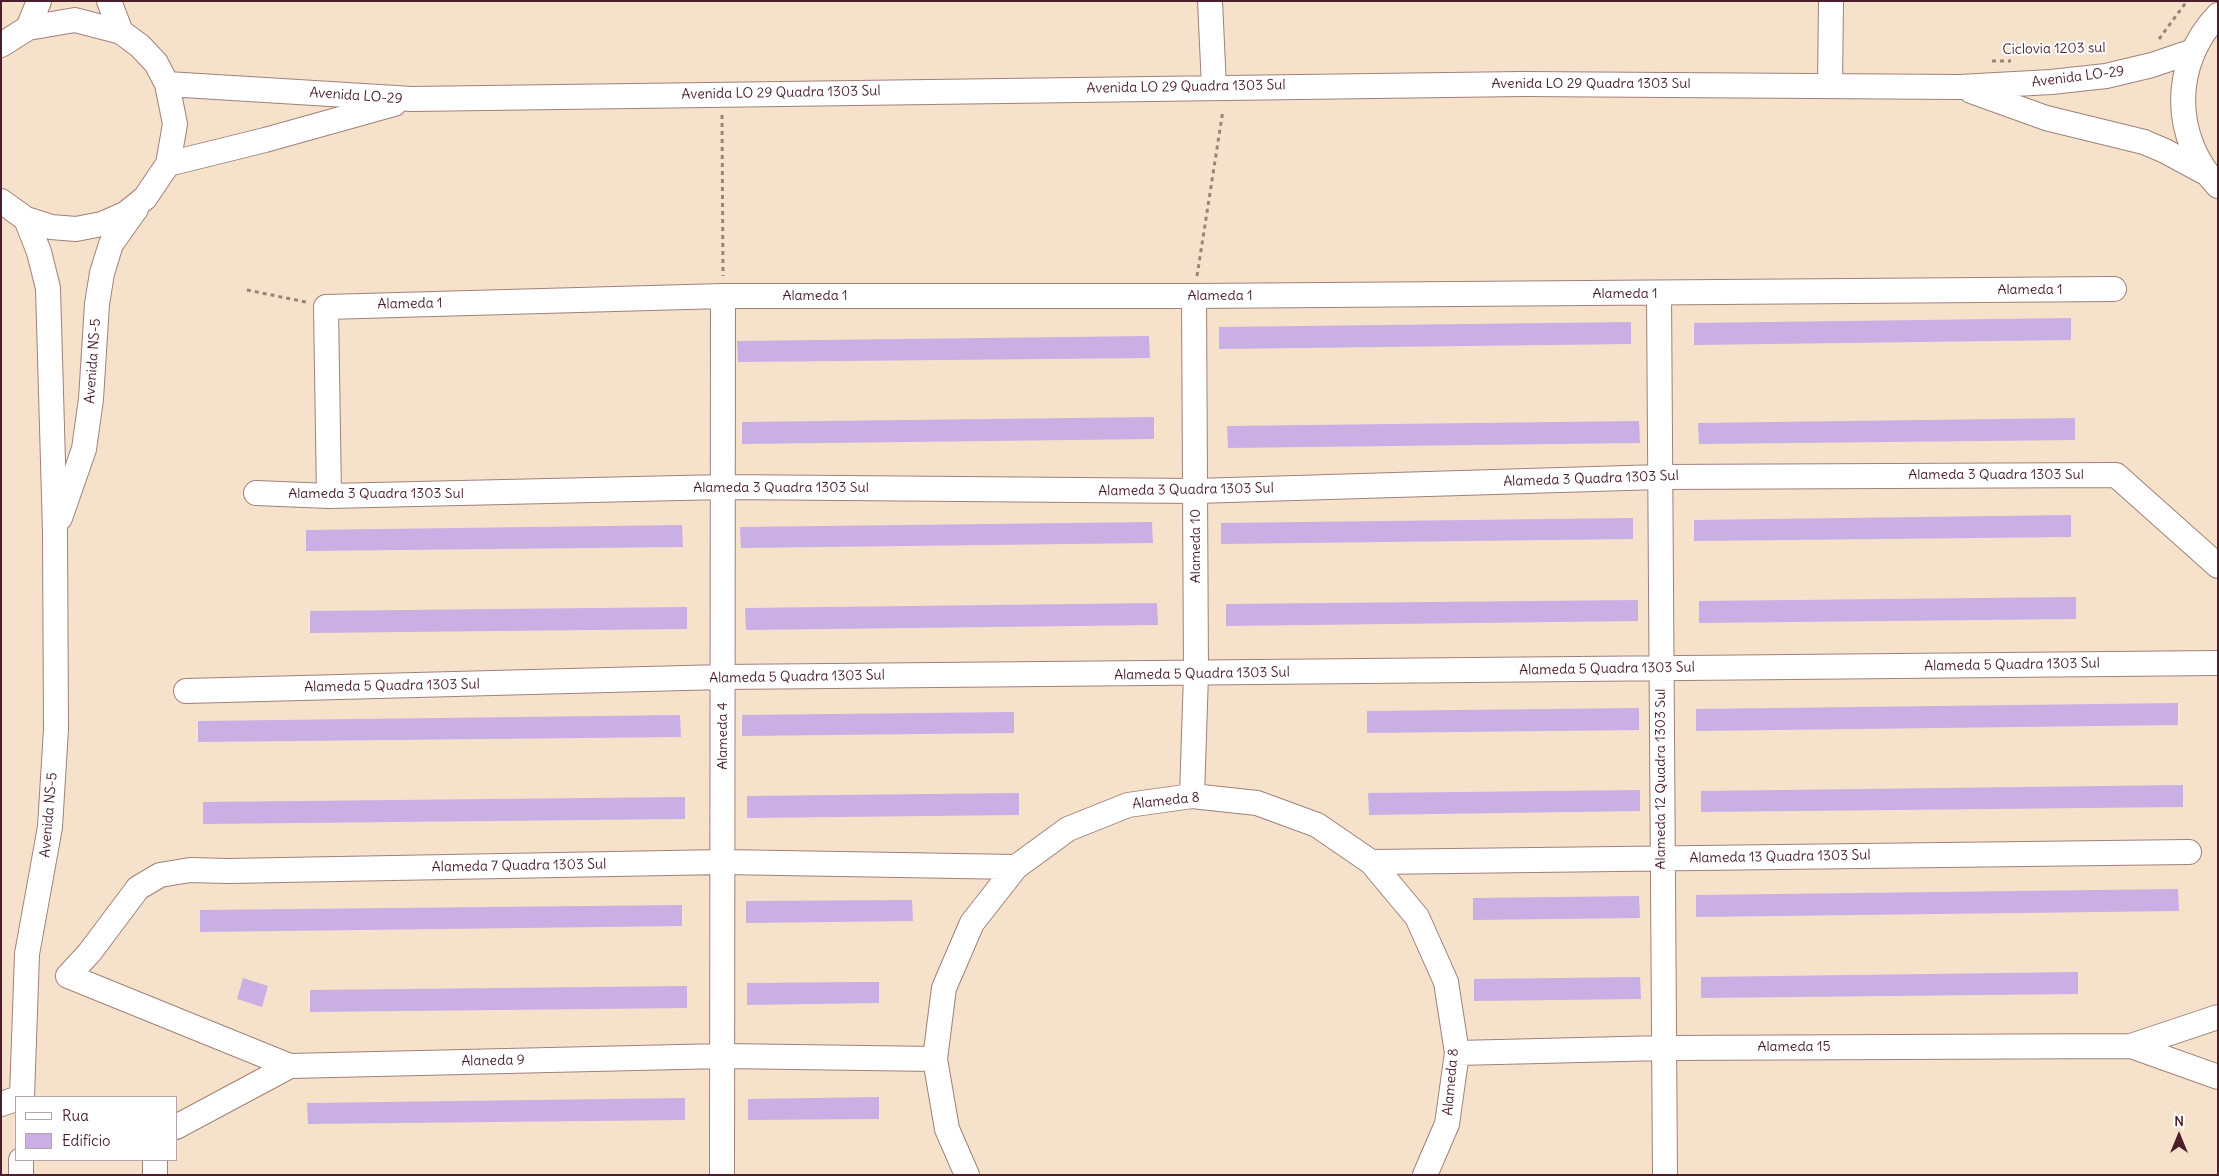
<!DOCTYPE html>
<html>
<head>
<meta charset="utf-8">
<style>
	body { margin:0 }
	#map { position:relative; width:2219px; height:1176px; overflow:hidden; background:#f6e2ca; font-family:Delius,sans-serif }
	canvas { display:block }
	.frame { position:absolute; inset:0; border:2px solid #4a1f2b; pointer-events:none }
	.legend { position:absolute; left:15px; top:1096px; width:162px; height:65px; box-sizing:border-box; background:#fff; border:1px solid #b7a5aa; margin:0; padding:6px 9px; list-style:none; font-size:15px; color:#4a1f2b }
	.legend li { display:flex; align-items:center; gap:10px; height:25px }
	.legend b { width:25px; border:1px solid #b7a5aa }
	.north { position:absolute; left:2154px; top:1111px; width:50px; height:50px; -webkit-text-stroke:4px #fff; paint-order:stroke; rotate:0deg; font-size:14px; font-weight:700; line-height:20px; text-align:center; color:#4a1f2b }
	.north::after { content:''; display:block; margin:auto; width:18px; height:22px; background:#4a1f2b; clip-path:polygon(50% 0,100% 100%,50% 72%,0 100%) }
</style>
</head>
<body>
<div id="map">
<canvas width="2219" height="1176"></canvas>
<div class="frame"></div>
<ul class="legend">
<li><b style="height:6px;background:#fff"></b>Rua</li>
<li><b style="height:14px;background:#caafe4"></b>Edifício</li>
</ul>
<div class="north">N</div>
</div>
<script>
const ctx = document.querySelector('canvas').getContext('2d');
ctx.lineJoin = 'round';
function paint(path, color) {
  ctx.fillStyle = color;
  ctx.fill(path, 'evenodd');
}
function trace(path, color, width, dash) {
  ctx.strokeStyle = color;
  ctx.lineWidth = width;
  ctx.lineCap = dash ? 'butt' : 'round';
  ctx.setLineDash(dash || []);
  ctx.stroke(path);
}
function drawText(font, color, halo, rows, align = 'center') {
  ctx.font = font + ' Delius,sans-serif';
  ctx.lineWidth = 4;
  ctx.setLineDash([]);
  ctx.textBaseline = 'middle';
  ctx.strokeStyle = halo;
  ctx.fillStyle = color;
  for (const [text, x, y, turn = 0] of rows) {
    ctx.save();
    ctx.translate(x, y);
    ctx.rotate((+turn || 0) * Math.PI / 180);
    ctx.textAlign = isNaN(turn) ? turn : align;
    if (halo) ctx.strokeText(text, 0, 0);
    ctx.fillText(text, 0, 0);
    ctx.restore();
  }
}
paint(new Path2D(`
	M2071,318v22l-377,5v-22z
	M1631,322v22l-412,5v-22z
	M1149,336l1,22 -412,4 -1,-21z
	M1154,417v22l-412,5v-22z
	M2075,418v22l-376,4 -1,-21z
	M1639,421l1,22 -412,5 -1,-22z
	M2071,515v22l-377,4v-21z
	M1633,518v21l-412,5v-21z
	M1152,522l1,21 -412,5 -1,-21z
	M682,525l1,22 -377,4v-21z
	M2076,597v22l-377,4v-22z
	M1638,600v21l-412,5v-22z
	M1157,603l1,22 -412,5 -1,-22z
	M687,607v22l-377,4v-22z
	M2178,703v22l-482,6v-22z
	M1639,708v22l-272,3v-22z
	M1014,712v21l-272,3v-21z
	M680,715l1,22 -483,5v-21z
	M2183,785v22l-482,5v-21z
	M1640,790v21l-271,4 -1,-22z
	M1019,793v22l-272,3v-22z
	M685,797v22l-482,5v-22z
	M2178,889l1,22 -483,6v-22z
	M1639,896l1,22 -167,2v-22z
	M912,900l1,21 -167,2v-22z
	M682,905v21l-482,6v-22z
	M2078,972v22l-377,4v-21z
	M1640,977l1,22 -167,2v-22z
	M243,978l25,8 -6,21 -25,-8z
	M858,982h21v21l-132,2v-22z
	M687,986v22l-377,4v-22z
	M879,1097v22l-131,1v-21z
	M685,1098v22l-377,4 -1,-21z`), '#caafe4');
const minor = new Path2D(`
	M109,1l12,31
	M1210,1l4,86
	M2218,15c-47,49 -46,123 0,171
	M28,28l11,-27
	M1,45l27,-17 47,-8 46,12 19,14 16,17 11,21 8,40 -7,40 -23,34 -20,16 -23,10 -26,5 -25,-2 -25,-8 -25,-18
	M167,84l245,15 1110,-15 438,3 91,-5 55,-6 46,-11 41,-14
	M1830,86l1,-85
	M1971,91l75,27 98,24 21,9 39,21
	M168,164l97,-24 129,-36
	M1659,293l6,882
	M256,493l73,3 395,-9 472,4 464,-14 456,-2 102,91
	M329,496l-3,-189 397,-11h471l920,-7
	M60,518l24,-69 7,-50 6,-95 5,-31 9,-29 25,-35
	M186,691l537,-14 1495,-14
	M1192,796l4,-122 -2,-378
	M1371,862l818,-10
	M2131,1046l87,31
	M1457,1053l207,-5 467,-2 87,-29
	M935,1059l-212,-3 -433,10 -222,-90 22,-24 48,-64 22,-13 30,-5 38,1 495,-9 293,5
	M22,1097l5,-143 23,-127 6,-98 -1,-197 -7,-244 -9,-36 -13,-33
	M1,1104l15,-5
	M176,1127l114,-61
	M21,1175v-15
	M155,1175v-15
	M722,1175l1,-879
	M967,1175l-20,-46 -12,-70 9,-71 28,-65 44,-56 52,-38 60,-24 64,-9 65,7 60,22 54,37 46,55 29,65 11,71 -10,71 -22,51`);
trace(minor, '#a0807a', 26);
trace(new Path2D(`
	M2159,39l28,-38
	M1992,61h19
	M722,115l1,161
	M1197,276l26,-166
	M247,290l59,12`), '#a0807a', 3, [4, 4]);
trace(minor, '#fff', 24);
drawText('14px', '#4a1f2b', '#fff', [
	["Ciclovia 1203 sul",2054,49,-1],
	["Avenida LO-29",2078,77,-7],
	["Avenida LO 29 Quadra 1303 Sul",1591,84],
	["Avenida LO 29 Quadra 1303 Sul",1186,87,-1],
	["Avenida LO 29 Quadra 1303 Sul",781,93,-1],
	["Avenida LO-29",356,96,4],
	["Alameda 1",2030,290],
	["Alameda 1",1625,294],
	["Alameda 1",815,296],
	["Alameda 1",1220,296],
	["Alameda 1",410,304,-1],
	["Avenida NS-5",93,361,-86],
	["Alameda 3 Quadra 1303 Sul",1996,475],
	["Alameda 3 Quadra 1303 Sul",1591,479,-2],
	["Alameda 3 Quadra 1303 Sul",781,488],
	["Alameda 3 Quadra 1303 Sul",1186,490,-1],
	["Alameda 3 Quadra 1303 Sul",376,494],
	["Alameda 10",1196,546,-90],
	["Alameda 5 Quadra 1303 Sul",2012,665,-1],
	["Alameda 5 Quadra 1303 Sul",1607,669,-1],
	["Alameda 5 Quadra 1303 Sul",1202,674,-1],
	["Alameda 5 Quadra 1303 Sul",797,677,-1],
	["Alameda 5 Quadra 1303 Sul",392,686,-1],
	["Alameda 4",723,736,-90],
	["Alameda 12 Quadra 1303 Sul",1661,779,-90],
	["Alameda 8",1166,801,-6],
	["Avenida NS-5",49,815,-85],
	["Alameda 13 Quadra 1303 Sul",1780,857,-1],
	["Alameda 7 Quadra 1303 Sul",519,866,-1],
	["Alameda 15",1794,1047],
	["Alaneda 9",493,1061,-1],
	["Alameda 8",1451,1082,-85]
]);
</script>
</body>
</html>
